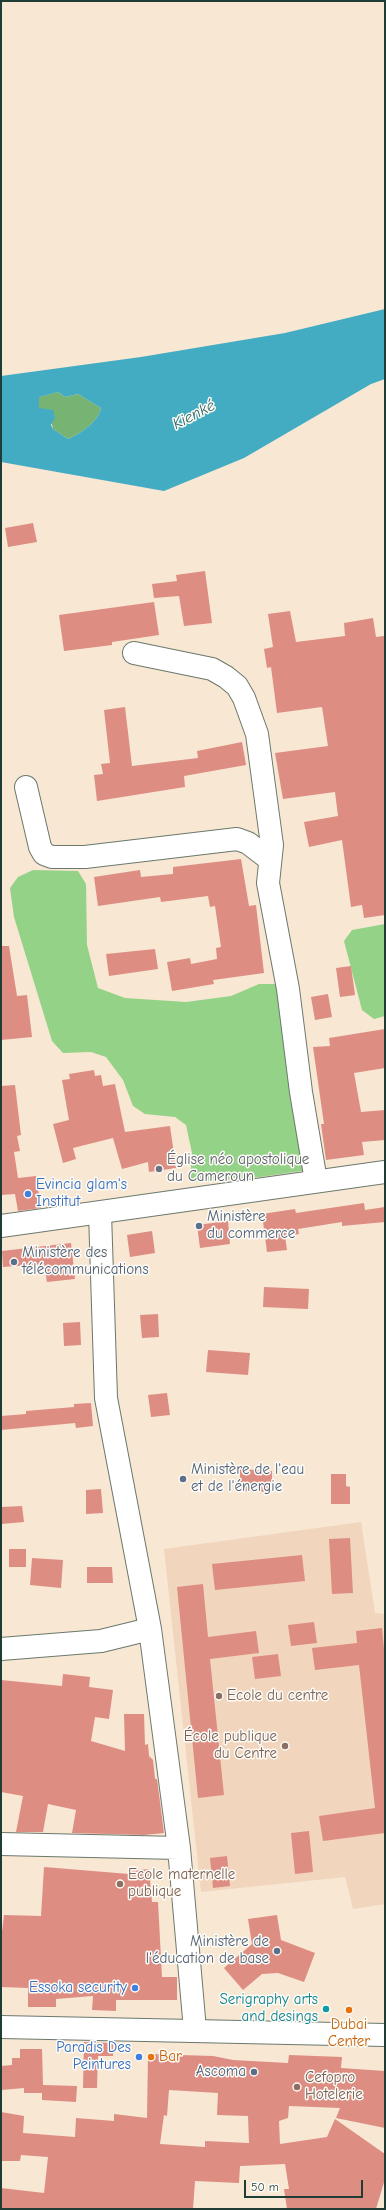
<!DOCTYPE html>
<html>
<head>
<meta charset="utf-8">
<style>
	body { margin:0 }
	#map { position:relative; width:386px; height:2210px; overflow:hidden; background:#f7e7d3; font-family:"Comic Neue",sans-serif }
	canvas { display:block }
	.frame { position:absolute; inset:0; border:2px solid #1f3d34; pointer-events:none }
	.scale { position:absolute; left:244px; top:2180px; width:119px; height:18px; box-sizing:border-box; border:2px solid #1f3d34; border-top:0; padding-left:5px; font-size:12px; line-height:14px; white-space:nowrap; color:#1f3d34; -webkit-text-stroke:3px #fdfcf7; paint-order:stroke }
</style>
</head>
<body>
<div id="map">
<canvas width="386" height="2210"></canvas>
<div class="frame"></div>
<div class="scale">50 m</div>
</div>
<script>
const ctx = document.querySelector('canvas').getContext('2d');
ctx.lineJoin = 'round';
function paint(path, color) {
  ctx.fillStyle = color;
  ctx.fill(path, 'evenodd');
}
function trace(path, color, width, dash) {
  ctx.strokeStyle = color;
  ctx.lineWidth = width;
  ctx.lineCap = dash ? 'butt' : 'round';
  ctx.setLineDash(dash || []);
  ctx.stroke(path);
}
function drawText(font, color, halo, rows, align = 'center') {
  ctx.font = font + ' "Comic Neue",sans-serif';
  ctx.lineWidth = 3;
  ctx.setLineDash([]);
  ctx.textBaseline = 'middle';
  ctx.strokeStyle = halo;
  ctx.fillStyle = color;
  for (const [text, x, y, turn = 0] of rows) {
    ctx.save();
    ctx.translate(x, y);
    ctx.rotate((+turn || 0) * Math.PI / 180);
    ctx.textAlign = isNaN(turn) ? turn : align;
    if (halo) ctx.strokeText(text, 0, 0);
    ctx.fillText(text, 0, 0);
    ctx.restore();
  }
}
paint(new Path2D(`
	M361,1522l14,91 10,1v290l-32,5 -8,-32 -144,15 -37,-343z`), '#f1d5bd');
paint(new Path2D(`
	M33,870l45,1 8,13 1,61 11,43 27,10 61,4 45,-6 28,-12h17l26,140 6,46 -48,7 -70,5 2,-29 -6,-28 -11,-8 -30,-3 -12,-8 -10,-26 -17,-23 -15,-5 -28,1 -11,-12 -38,-124 -4,-29 8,-11z
	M385,924v92l-11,3 -12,-9 -18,-69 8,-11z`), '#94d288');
paint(new Path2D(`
	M58,392l7,5 13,-3 23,14c-2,13 -21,26 -33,31l-15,-10 -4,-18 -10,-2 -1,-12z`), '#77b474');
paint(new Path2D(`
	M385,309v70l-14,5 -127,74 -80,33 -163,-29v-86l140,-19 144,-24zM58,392l7,5 13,-3 23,14c-2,13 -21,26 -33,31l-15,-10 -2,-4 4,-7 -2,-8 -14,-2v-11z`), '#43acc2');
paint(new Path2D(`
	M33,523l4,19 -29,5 -3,-19z
	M205,571l7,52 -28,3 -5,-30 -25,2 -2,-14 25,-3 -1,-6z
	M154,602l5,33 -47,7v3l-48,6 -5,-36z
	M290,611l6,31 49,-6 -1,-13 29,-5 3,19 8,-1 1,279 -21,3 -2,-13 -11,2 -9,-67 -33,7 -5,-25 34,-6 -3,-24 -52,7 -8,-46 53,-7 -6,-39 -45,6 -6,-46 -4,1 -3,-19 9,-2 -5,-33z
	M125,707l7,59 66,-8 -1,-7 45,-9 4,23 -62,11 1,11 -88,14 -3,-26 9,-1 -2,-10 9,-1 -6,-53z
	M241,859l8,47 7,-1 8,68 -51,7 1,4 -42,7 -5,-29 23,-4 1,6 26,-5 -1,-11 5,-1 -6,-41 -5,1 -2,-11 -47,6 -1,-5 -62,9 -4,-29 46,-7 1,7 32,-3v-7z
	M1,946h8l8,50 10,-1 5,42 -31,3z
	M155,949l3,20 -49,7 -3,-22z
	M351,966l4,29 -15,2 -4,-29z
	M328,994l4,23 -17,3 -4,-23z
	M385,1029v39l-31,5 7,39 24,-2v30l-23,2 2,13 -38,5 -5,-36h3l-11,-77 17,-1 -1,-8z
	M94,1070l1,6 6,-1 2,11 12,-2 10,48 45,-6 6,42 -27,4 -1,-10 -26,7 -9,-31 -40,10 3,11 -13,4 -10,-39 16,-4 -7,-40 8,-1 -1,-5z
	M15,1085l6,50 -4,1 3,15 -6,1 4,26 18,-2 5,32 -23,3 -3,-17 -14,1v-109z
	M364,1203l1,7 20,-3v15l-43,4v-4l-44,7 1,5 -14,2 2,14 -20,2 -5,-38 33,-5 1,4z
	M228,1221l2,23 -30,4 -3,-23z
	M152,1231l3,22 -25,4 -3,-22z
	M71,1243l4,36 -28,3 -3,-18 -41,3 -1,-16z
	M264,1287l45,2 -1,20 -45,-2z
	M158,1314l1,23 -17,1 -2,-23z
	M80,1322l1,23 -17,1 -1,-23z
	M208,1350l42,3 -2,22 -42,-3z
	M167,1393l3,22 -19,2 -3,-22z
	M91,1403l2,23 -17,2 -1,-5 -74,7v-14l25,-2v-3l48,-4v-3z
	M240,1469l32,2v21l-32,-1z
	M331,1474h15v12l4,1v17h-19z
	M101,1489l2,24 -17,1v-24z
	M22,1506l2,16 -23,2v-17z
	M350,1538l3,55 -21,1 -3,-55z
	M9,1549h17v18h-17z
	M302,1555l3,26 -90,9 -3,-26z
	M32,1558l31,2 -2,28 -31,-3z
	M87,1567h25l1,16h-26z
	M203,1584l5,53 48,-6 3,22 -49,6 14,136 -26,3 -21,-211z
	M314,1622l3,21 -26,3 -3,-21z
	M382,1628l3,31v174l-62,8 -4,-25 56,-8 -16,-143 -44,5 -3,-22 45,-5 -1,-12z
	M278,1654l3,22 -26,3 -3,-22z
	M63,1674l27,3 -1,10 24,3 -4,29 -14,-2 -4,24 34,10 -1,-37h20l1,31 3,-1 1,12 4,4 2,19h2l7,54 -20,2 -72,-2 4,-23 -28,-6 -5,28h-27l7,-36 -22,-4v-112l61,6z
	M309,1831l4,41 -18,2 -4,-41z
	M227,1856l3,30 -17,2 -3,-30z
	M44,1867l85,7v-3l20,-2 3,33h6l4,75h15v23h-61v11l-24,-1 1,-14 -37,3v8h-28v-19l-27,-1v-47l3,-25 37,1z
	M277,1915l4,25 34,13 -11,29 -26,-9 -16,1 -19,16 -19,-22 28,-24 -4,-25z
	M84,2042l29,1v13h-15l-1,32h-14z
	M20,2049h22l1,36 34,1 -1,16 -34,-2v-7h-18v-5l-23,2v-24l11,-1v-7h8z
	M148,2054l65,2 20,4 55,3 1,-8 53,2 -1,11 44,3v57l-49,-10 4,-10 -51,-2 -1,12 -9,3 1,23 47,-7 8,-18 50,35v25l-9,30h-89l-3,-20h5l-4,-25 -45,2 -1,17 -44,-2 -2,28h-192v-21l43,5 4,-36 -27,-2 -1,6h-19v-49l23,4 -1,17 52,4 1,-19 38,3v-7l33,4zM169,2090l49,3 -1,22 31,1 1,27 -44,-2v6l-45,-3 4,-29 3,1z`), '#de8d83');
const minor = new Path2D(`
	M134,653l78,16 14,8 11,9 7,12 13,36 15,111 -4,38 20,106 13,103 15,89
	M26,787l14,60 4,7 8,3h33l152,-18 11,4 21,16
	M100,1213l6,185 44,231 29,219 16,182
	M1,1649l100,-8 49,-12
	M1,1844l178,4`);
const major = new Path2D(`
	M1,1226l384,-54
	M1,2027l384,8`);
trace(minor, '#6b786c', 24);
trace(major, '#6b786c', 24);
trace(minor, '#fff', 22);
trace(major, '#fff', 22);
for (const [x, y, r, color] of [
	[159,1169,4,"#6b7280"],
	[28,1194,4,"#3f7fe0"],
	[199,1226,4,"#5c6f8a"],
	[14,1262,4,"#5c6f8a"],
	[183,1479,4,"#5c6f8a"],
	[219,1696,4,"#8d6e63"],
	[285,1746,4,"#8d6e63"],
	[120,1884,4,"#8d6e63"],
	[277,1951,4,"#5c6f8a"],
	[135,1988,4,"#3f7fe0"],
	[326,2009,4,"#0f9aa8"],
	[349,2010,4,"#e8710a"],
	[139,2057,4,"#3f7fe0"],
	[151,2057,4,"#e8710a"],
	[254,2072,4,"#5c6f8a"],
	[297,2087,4,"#8d6e63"]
]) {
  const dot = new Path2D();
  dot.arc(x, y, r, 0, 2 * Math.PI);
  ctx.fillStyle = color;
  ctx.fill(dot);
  trace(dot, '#fdfcf7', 1.5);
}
drawText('15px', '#5b616d', '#fdfcf7', [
	["Église néo apostolique",167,1160],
	["du Cameroun",167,1177]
], 'left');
drawText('15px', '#366cbe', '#fdfcf7', [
	["Evincia glam's",36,1185,"left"],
	["Institut",36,1202,"left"],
	["Essoka security",127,1988],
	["Paradis Des",131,2048],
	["Peintures",131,2065]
], 'right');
drawText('15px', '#4e5e75', '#fdfcf7', [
	["Ministère",207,1217],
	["du commerce",207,1234],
	["Ministère des",22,1253],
	["télécommunications",22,1270],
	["Ministère de l'eau",191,1470],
	["et de l'énergie",191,1487],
	["Ministère de",269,1942,"right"],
	["l'éducation de base",269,1959,"right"],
	["Ascoma",246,2072,"right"]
], 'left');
drawText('15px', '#785e54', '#fdfcf7', [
	["Ecole du centre",227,1696],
	["École publique",277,1737,"right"],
	["du Centre",277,1754,"right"],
	["Ecole maternelle",128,1875],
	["publique",128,1892],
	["Cefopro",305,2078],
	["Hotelerie",305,2095]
], 'left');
drawText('15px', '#0d838f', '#fdfcf7', [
	["Serigraphy arts",318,2000],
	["and desings",318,2017]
], 'right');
drawText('15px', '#c56008', '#fdfcf7', [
	["Dubai",349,2025],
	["Center",349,2042],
	["Bar",159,2057,"left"]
]);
drawText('italic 16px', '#2c6466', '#fdfcf7', [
	["Kienké",194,415,-28]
]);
</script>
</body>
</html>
